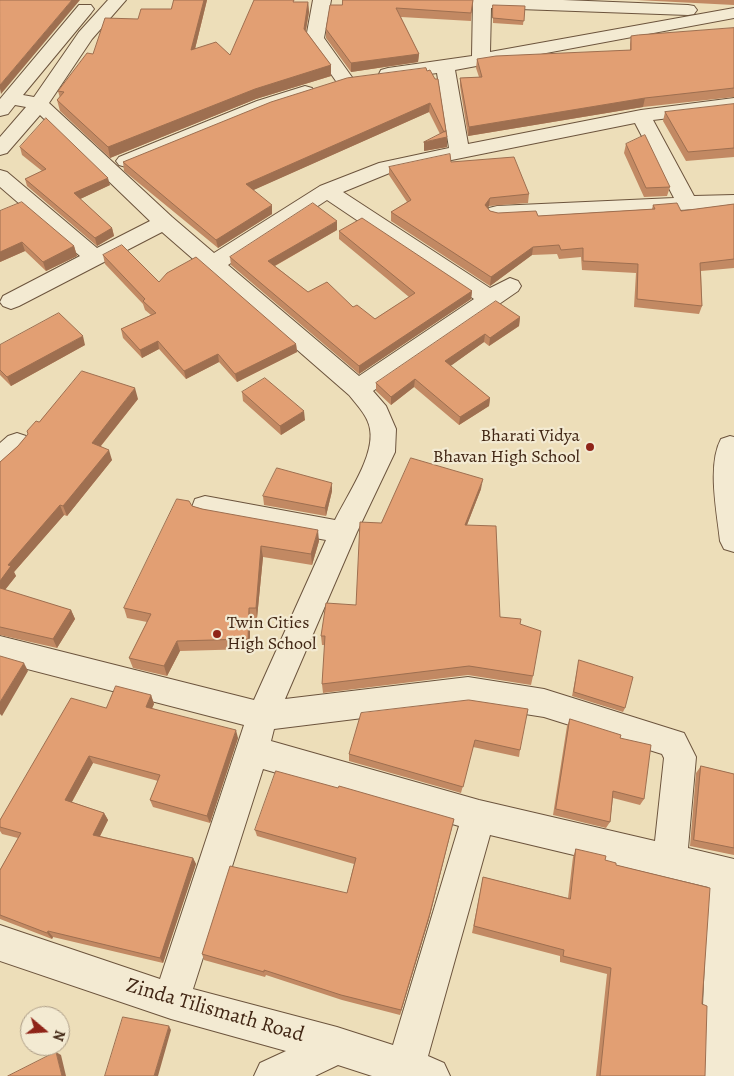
<!DOCTYPE html>
<html>
<head>
<meta charset="utf-8">
<style>
	body { margin:0 }
	#map { position:relative; width:734px; height:1076px; overflow:hidden; background:#eddeb9; font-family:Alegreya,serif }
	canvas { display:block }
	.north { position:absolute; left:20px; top:1006px; width:50px; height:50px; box-sizing:border-box; background:#f3ead2; border:1px solid #ac9c86; border-radius:50%; rotate:108deg; font-size:14px; font-weight:700; line-height:20px; text-align:center; color:#412614 }
	.north::after { content:''; display:block; margin:auto; width:18px; height:22px; background:#8f2418; clip-path:polygon(50% 0,100% 100%,50% 72%,0 100%) }
</style>
</head>
<body>
<div id="map">
<canvas width="734" height="1076"></canvas>
<div class="north">N</div>
</div>
<script>
const ctx = document.querySelector('canvas').getContext('2d');
ctx.lineJoin = 'round';
function trace(path, color, width, dash) {
  ctx.strokeStyle = color;
  ctx.lineWidth = width;
  ctx.lineCap = dash ? 'butt' : 'round';
  ctx.setLineDash(dash || []);
  ctx.stroke(path);
}
function paint(path, color) {
  ctx.fillStyle = color;
  ctx.fill(path, 'evenodd');
}
function drawText(font, color, halo, rows, align = 'center') {
  ctx.font = font + ' Alegreya,serif';
  ctx.lineWidth = 4.5;
  ctx.setLineDash([]);
  ctx.textBaseline = 'middle';
  ctx.strokeStyle = halo;
  ctx.fillStyle = color;
  for (const [text, x, y, turn = 0] of rows) {
    ctx.save();
    ctx.translate(x, y);
    ctx.rotate((+turn || 0) * Math.PI / 180);
    ctx.textAlign = isNaN(turn) ? turn : align;
    if (halo) ctx.strokeText(text, 0, 0);
    ctx.fillText(text, 0, 0);
    ctx.restore();
  }
}
const minor = new Path2D(`
	M108,0h18l-34,39 -43,64 123,114 42,36 106,-67 59,-23 70,-15 -12,-75 -49,7 -7,-2 -2,-4 2,-4 7,-2 84,-12 1,-56h90l125,5 6,1 3,4 -3,4 -6,1 -197,-7 -1,44 244,-44v10l-279,52 13,74 173,-34 93,-12v12l-81,10 41,76 40,-1v12l-237,13 -8,-2 -3,-5 3,-5 8,-2 177,-8 -39,-75 -243,49 -49,20 147,96 20,-10 8,3 3,5 -3,5 -145,100 13,15 10,23 -1,23 -38,80 -72,167 183,-22 76,12 140,44 12,24 -8,91 46,11v217h-34l8,-189 -218,-52 -62,221 16,7 6,13h-78l-34,-11 -23,11h-61l6,-13 26,-12 -115,-32 -171,-58v-36l160,54 84,-254 -244,-63v-26l254,64 72,-160 -121,-22 -10,-3 -3,-8 3,-8 10,-3 130,24c12,-25 40,-64 35,-91 -2,-13 -13,-24 -21,-34l-187,-163 -143,74 -8,3 -8,-3 -3,-4 3,-6 77,-40 -80,-69v-17l7,2 90,76 53,-27 -110,-106 -33,38 -7,2v-18l26,-30 -11,-2 -7,9 -8,2v-17l79,-94h12l3,4 -3,4 -68,82 11,2 45,-65zM327,200l147,99 -115,77 -131,-111zM468,705l76,12 118,37 2,4 -9,83 -176,-41 -208,-59 3,-12zM263,769l196,57 -66,219 -56,-18 -144,-38z
	M313,0h18l-7,38 30,42 -2,4h-14l-32,-46z
	M305,86l7,2 2,4 -2,4 -41,13 -138,56 -7,2 -7,-2 -3,-4 3,-4 138,-56z
	M17,433l9,3 4,7c-7,12 -17,22 -30,26v-26l8,-7z
	M730,436l4,1v115l-10,-3 -4,-8c-3,-29 -13,-76 1,-102z`);
trace(minor, '#6c543d', 2);
paint(minor, '#f3ead2');
paint(new Path2D(`
	M174,0h33l-12,49 35,6 66,-53h12l1,10 -3,19 25,34v11l-75,23 -146,59 -50,-47 -3,-11 3,-2 -2,-7 35,-37 45,-35 33,-10z
	M473,0l-2,21 -70,-4 18,37 -1,8 -67,10 -25,-34v-9l16,-24z
	M636,0h98v5z
	M525,6l-2,19 -30,-2v-13z
	M734,28v69l-91,10 -175,29 -8,-50v-8l19,-1 -3,-9 1,-9 153,-9v-6l1,-8z
	M426,68l21,69v10l-23,4 16,-17 -11,-22 -176,78 19,24 -54,34 -94,-77 -1,-9z
	M734,104v53l-48,4 -23,-40 2,-9z
	M626,144l44,43 -3,9 -23,1 -20,-44z
	M20,147l90,38 -30,14 32,29 2,8 -17,10 -70,-60 -2,-7 17,-8 -20,-16z
	M451,162l78,32 -1,9 -39,3 -2,2 3,3 8,2 40,3 114,-7 1,-4 28,6 53,-7v64l-33,3 1,35 -3,8 -65,-7 2,-34 -54,-3 -1,-13 -22,2 -2,-5 -25,1 -42,31 -99,-65v-9l16,-10 -18,-27v-8z
	M0,211l74,35 3,10 -31,15 -21,-20 -25,11z
	M337,230l-62,36 33,26 45,15 22,12 34,-22 -70,-58v-8l133,60 -1,8 -112,75 -128,-109 -1,-8z
	M103,255l56,27 137,62 1,8 -60,30 -18,-20 -33,17 -27,-30 -17,9 -19,-20 -2,-9 30,-14 -6,-5 -2,-6 -38,-40z
	M520,317l-1,9 -30,20 -5,-4 -34,24 40,32 -1,8 -30,19 -45,-38 -23,18 -15,-14v-8z
	M0,345h85l-74,41 -11,-11z
	M242,392l63,28 -24,15 -38,-34z
	M138,399l-37,47 11,14 -45,56 -3,-1 -50,57 2,4 -11,14 66,20 4,9 -18,29 -57,-13v-173l18,-16 21,-24z
	M481,489l-14,36 33,92 20,7 13,52 -2,9 -63,-10 -145,18 -1,-9 3,-39h-3l-1,-9 35,-31 25,-82z
	M332,491l-6,25 -62,-11 -1,-9z
	M192,506l127,35 -7,24 -49,-8 -6,61 -7,1v30l-70,2 -13,25 -34,-8 -4,-10 18,-36 -20,-4 -3,-10z
	M579,660l46,48 -2,4 -51,-16z
	M151,695l3,9 -2,4 86,30 -28,85 -57,-16 -3,-7 8,-19 -65,-18 -21,39 32,11 4,7 -8,16 93,22 3,6 -33,99 -110,-26 -1,2 -52,-20v-49l18,-32 -16,-4 -2,-3v-11l106,-112z
	M469,700l51,50 -1,7 -46,-10 -12,46 -112,-32v-7z
	M570,719l50,19 24,61 -4,6 -27,-7 -3,24 -4,6 -53,-13 14,-89z
	M701,766l33,8v81l-44,-9 6,-73z
	M454,819l-25,100 -29,96 -58,-15 -76,-25 -1,2 -61,-17 -2,-6 145,-61 7,-29 -97,-28 -2,-6z
	M576,849l40,16 86,139 3,72h-109l11,-102 -47,-12v-6l-88,-23 11,-56 85,21 5,-41z`), '#c28963');
paint(new Path2D(`
	M72,0h8l-79,94 -1,-5v-4z
	M204,0h3l-15,61 -1,-11z
	M308,2l1,10 -5,27v-10z
	M419,54l-1,8 -67,10v-9z
	M331,65v11l-75,23 -146,59 -2,-11 147,-58z
	M645,98l-2,9 -175,29 1,-9z
	M430,103l-1,9 -182,81 -1,-9z
	M447,137v10l-23,4v-9z
	M108,178l2,7 -34,16 -2,-8z
	M490,198l-1,8 -5,8 1,-9z
	M272,205v9l-54,34 -2,-8z
	M337,221v9l-68,39 -1,-8z
	M112,228l2,8 -17,10 -2,-8z
	M22,242l3,9 -25,11v-10z
	M74,246l3,10 -31,15 -3,-9z
	M533,247l-1,8 -42,31 1,-9z
	M472,291l-1,8 -112,75v-8z
	M520,317l-1,9 -30,20 1,-8z
	M485,334l-1,8 -39,28v-9z
	M83,336l2,9 -74,41 -4,-9z
	M158,341l1,8 -17,9 -2,-8z
	M296,344l1,8 -60,30 -2,-8z
	M218,354l1,8 -33,17 -2,-8z
	M415,379l-1,8 -23,18v-8z
	M135,388l3,11 -43,54 -3,-10z
	M490,398l-1,8 -30,19 1,-8z
	M304,411l1,9 -24,15 -1,-9z
	M109,450l3,10 -45,56 -4,-10z
	M483,479l-2,10 -18,46 2,-10z
	M332,483v8l-6,25 -1,-8z
	M60,505l4,10 -50,57 2,4 -16,20v-15l8,-16z
	M318,530l1,11 -7,24 -1,-11z
	M261,546l2,11 -6,61 -1,-10z
	M249,608l1,11v30l-2,-10z
	M71,610l4,9 -18,29 -4,-9z
	M177,641l3,10 -13,25 -3,-10z
	M24,663l4,8 -26,45 -2,-2v-12z
	M151,695l3,9 -5,11 -3,-8z
	M236,730l2,8 -28,85 -3,-7z
	M89,756l4,7 -24,44 -4,-7z
	M104,813l4,7 -11,22 -4,-7z
	M454,819l-25,100 -29,96 1,-5z
	M193,858l3,6 -33,99 -3,-5z
	M48,931l5,6 -1,2 -5,-6z
	M169,1026l2,4 -13,46h-4z
	M56,1052l5,3 5,21h-4z`), '#9e6f50');
const building = new Path2D(`
	M0,0h72l-72,85z
	M174,0h30l-13,50 25,-8 14,13 24,-55h40l-1,2h15l-4,27 27,36 -76,24 -147,58 -51,-47 7,-8 -6,-1 29,-38 6,1 12,-36 33,1 3,-10h30z
	M343,0h130l-2,13 -75,-5 23,46 -68,9 -25,-34 4,-24h12z
	M493,5l32,1 -1,15 -31,-3z
	M734,28v60l-89,10 -176,29 -9,-49 22,-1 -5,-18 19,-3 135,-6v-14l7,-1z
	M426,68l1,3 3,-1 5,9h3l8,52 -2,1 -14,-29 -184,81 26,21 -56,35 -93,-78 148,-60 76,-24z
	M734,104v44l-46,4 -23,-40z
	M46,118l62,60 -34,15 38,35 -17,10 -70,-59 21,-10 -26,-22z
	M446,131l1,6 -23,5z
	M645,135l25,52 -24,1 -20,-44z
	M450,154l1,8 63,-5 15,37 -39,4 -5,7 5,6 8,2 38,-2 2,5 117,-7 -2,-4 24,-2 4,8 53,-7v55l-34,4 2,43 -65,-7 1,-35 -55,-3v-13l-22,2 -2,-5 -26,2 -42,30 -100,-65 20,-12 -22,-33z
	M22,202l52,44 -31,16 -21,-20 -22,10v-41z
	M313,203l24,18 -69,40 40,31 19,-10 26,25 4,-2 18,14 40,-26 -76,-62 23,-13 110,73 -113,75 -129,-109z
	M122,245l37,37 8,-9 29,-16 100,87 -61,30 -17,-20 -34,17 -26,-30 -18,9 -19,-21 35,-16 -13,-12 2,-2 -42,-44z
	M496,301l24,16 -30,21 -5,-4 -40,27 45,37 -30,19 -45,-38 -24,18 -15,-14z
	M59,313l24,23 -76,41 -7,-7v-25z
	M82,371l53,17 -43,55 17,7 -46,56 -3,-1 -52,60 3,1 -11,15v-119l18,-16 10,-12 -1,-3 9,-10 3,1z
	M265,378l39,33 -24,15 -38,-34z
	M411,458l72,21 -18,46 31,1 4,91 21,2 -1,5 21,7 -8,45 -64,-10 -147,18 3,-48h-4l5,-33 30,2 4,-83 21,1z
	M277,468l55,15 -7,25 -62,-12z
	M177,499l12,2 3,5 10,3 116,21 -7,24 -50,-8 -5,62h-7l-1,31 -71,2 -13,25 -35,-8 22,-44 -27,-6z
	M0,588l71,22 -18,29 -53,-12z
	M0,656l24,7 -24,39z
	M579,660l54,17 -8,31 -51,-16z
	M116,686l35,9 -5,12 90,23 -29,86 -57,-16 10,-25 -71,-19 -24,44 39,13 -11,22 100,23 -33,100 -112,-27 -1,2 -47,-18v-45l21,-37 -21,-6v-7l71,-122 35,10z
	M469,700l59,9 -8,41 -45,-10 -12,47 -114,-33 12,-41z
	M570,719l51,16 -1,3 31,7 -7,54 -31,-8 -3,31 -54,-13z
	M701,766l33,8v74l-40,-8z
	M276,771l62,17 1,-2 115,33 -24,94 -29,97 -60,-15 -77,-25v2l-62,-18 28,-88 117,27 9,-35 -101,-28z
	M576,849l30,7 -1,4 11,3v2l94,23 -8,116 5,2 -2,70h-105l11,-108 -48,-12 1,-6 -90,-24 9,-49 87,22z
	M123,1017l46,9 -15,50h-49z
	M56,1052l6,24h-54z`);
paint(building, '#e29f73');
trace(building, '#9e6f50', 1);
for (const [x, y, r, color] of [
	[590,447,5,"#8f2418"],
	[217,634,5,"#8f2418"]
]) {
  const dot = new Path2D();
  dot.arc(x, y, r, 0, 2 * Math.PI);
  ctx.fillStyle = color;
  ctx.fill(dot);
  trace(dot, '#f3ead2', 2);
}
drawText('18px', '#412614', '#f3ead2', [
	["Bharati Vidya",580,437],
	["Bhavan High School",580,458],
	["Twin Cities",227,624,"left"],
	["High School",227,645,"left"]
], 'right');
drawText('21px', '#412614', '#f3ead2', [
	["Zinda Tilismath Road",215,1011,16]
]);
</script>
</body>
</html>
